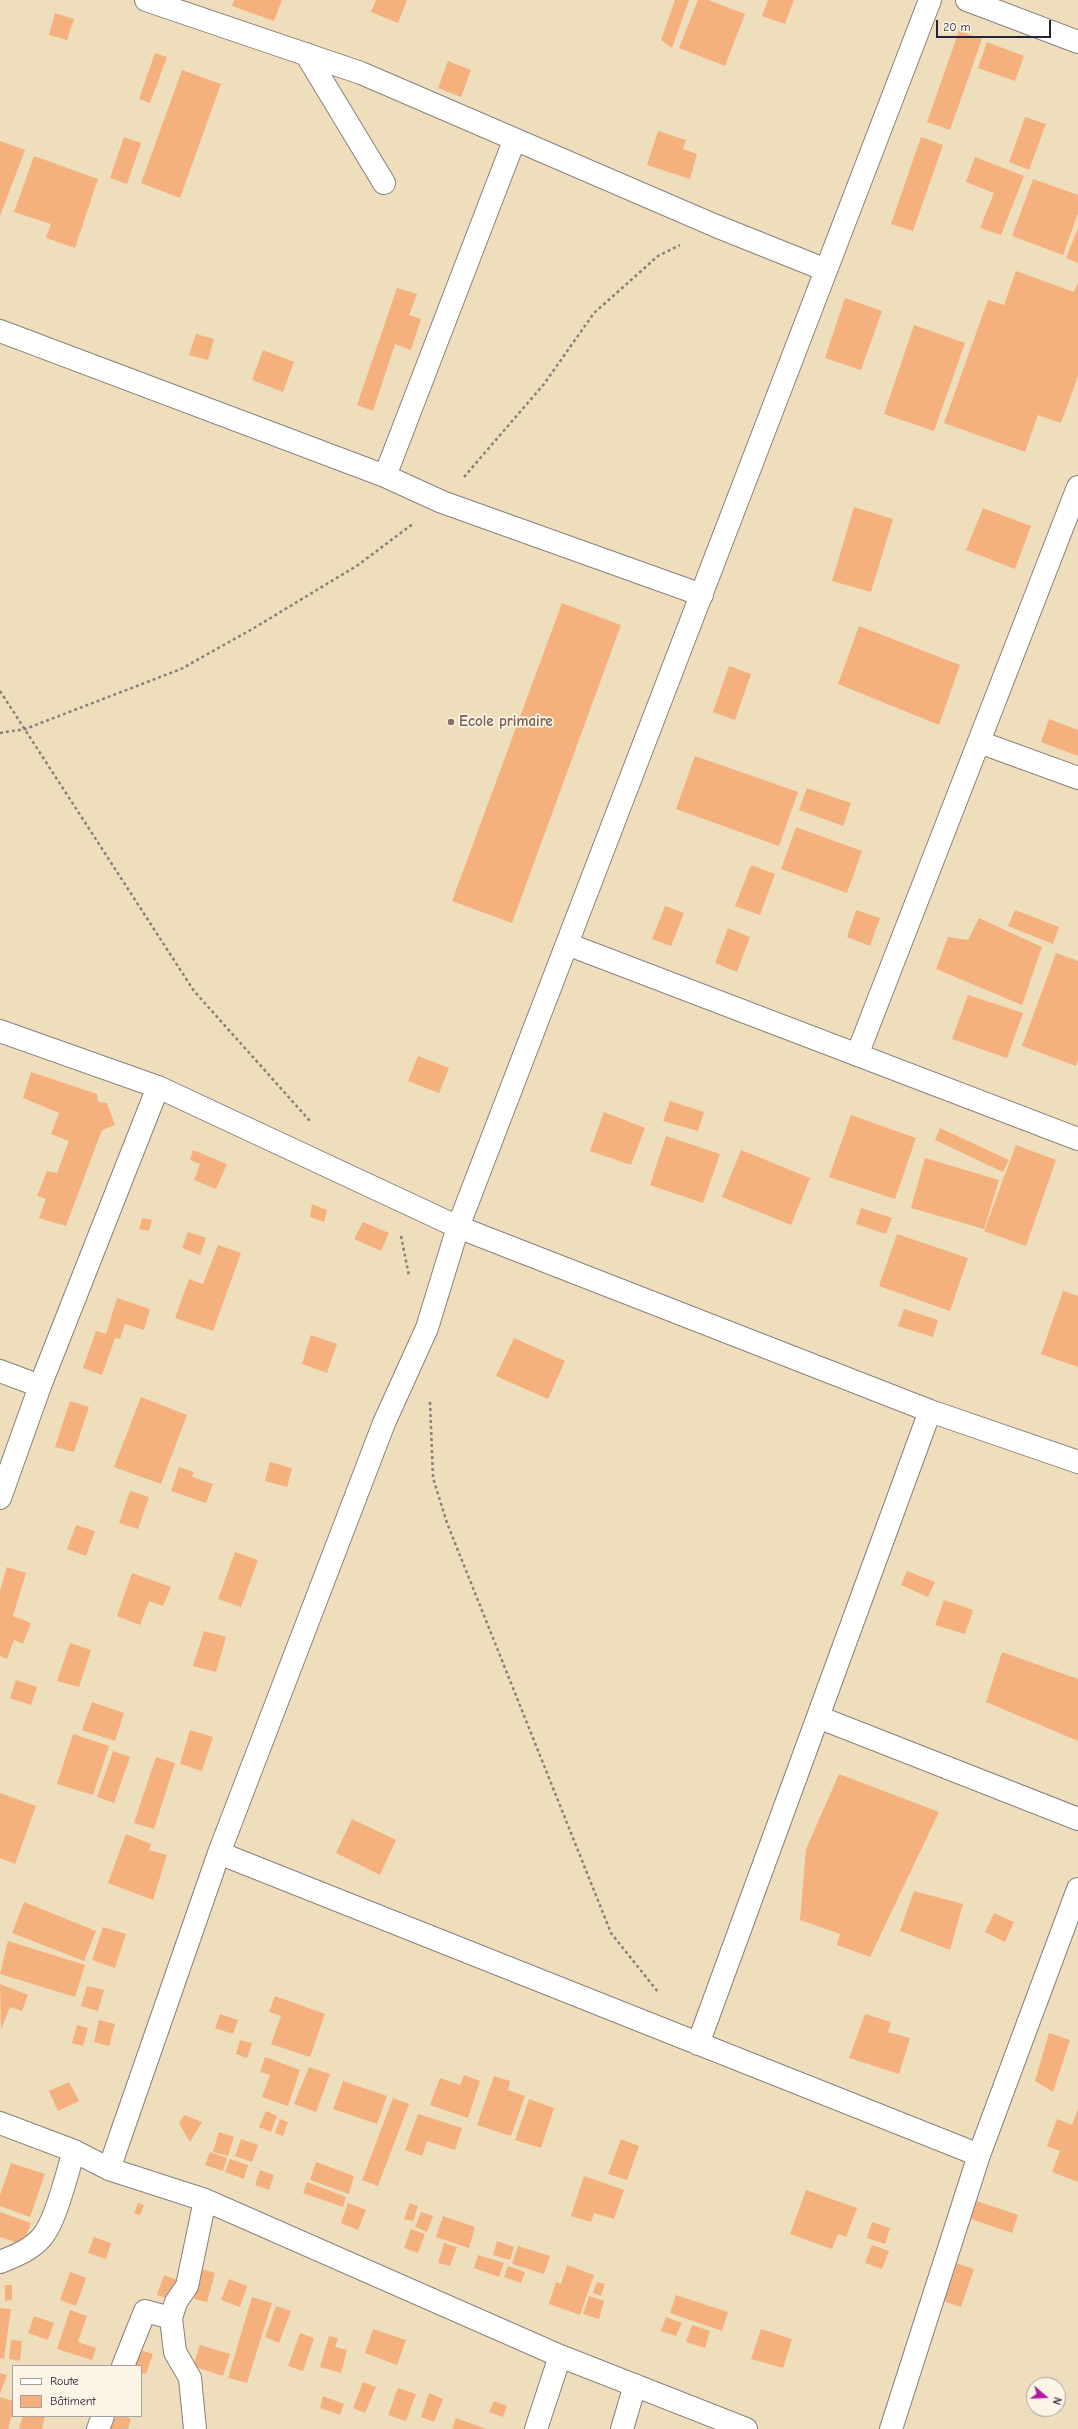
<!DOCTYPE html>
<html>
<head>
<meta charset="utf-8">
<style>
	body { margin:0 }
	#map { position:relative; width:1078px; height:2429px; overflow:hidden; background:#efdebc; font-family:"Comic Neue",sans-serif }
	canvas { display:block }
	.legend { position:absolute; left:12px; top:2365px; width:130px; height:52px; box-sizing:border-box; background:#fcf5e5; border:1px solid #a5a1a1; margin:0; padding:5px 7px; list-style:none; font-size:12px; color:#22223b }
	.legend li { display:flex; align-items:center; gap:8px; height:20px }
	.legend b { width:20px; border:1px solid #a5a1a1 }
	.north { position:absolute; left:1026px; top:2377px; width:40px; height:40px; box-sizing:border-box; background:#fcf5e5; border:1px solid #a5a1a1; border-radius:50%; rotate:109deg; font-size:11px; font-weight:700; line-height:16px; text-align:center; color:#22223b }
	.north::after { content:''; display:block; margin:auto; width:14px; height:18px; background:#b5179e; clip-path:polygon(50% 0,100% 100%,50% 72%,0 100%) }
	.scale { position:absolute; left:936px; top:20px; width:115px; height:18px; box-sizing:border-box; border:2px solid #22223b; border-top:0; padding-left:5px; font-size:12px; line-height:14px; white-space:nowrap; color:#22223b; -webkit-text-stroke:3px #fcf5e5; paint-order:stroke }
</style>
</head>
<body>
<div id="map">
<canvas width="1078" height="2429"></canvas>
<ul class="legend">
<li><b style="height:5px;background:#fff"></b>Route</li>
<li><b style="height:11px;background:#f4b17e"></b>Bâtiment</li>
</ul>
<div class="north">N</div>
<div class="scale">20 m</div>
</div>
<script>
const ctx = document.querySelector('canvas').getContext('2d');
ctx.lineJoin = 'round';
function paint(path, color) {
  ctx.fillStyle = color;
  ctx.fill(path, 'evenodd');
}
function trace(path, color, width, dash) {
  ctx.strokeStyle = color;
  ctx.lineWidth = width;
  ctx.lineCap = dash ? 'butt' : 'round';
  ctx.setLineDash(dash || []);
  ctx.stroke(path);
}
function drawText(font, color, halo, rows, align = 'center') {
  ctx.font = font + ' "Comic Neue",sans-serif';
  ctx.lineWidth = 3.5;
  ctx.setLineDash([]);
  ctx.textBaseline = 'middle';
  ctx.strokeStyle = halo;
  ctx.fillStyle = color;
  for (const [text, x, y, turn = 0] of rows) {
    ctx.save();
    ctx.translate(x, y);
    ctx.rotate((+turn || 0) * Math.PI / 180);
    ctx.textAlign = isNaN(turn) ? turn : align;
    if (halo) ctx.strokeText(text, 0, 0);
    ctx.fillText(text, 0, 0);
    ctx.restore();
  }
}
paint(new Path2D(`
	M234,0h48l-8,21 -42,-15z
	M376,0h31l-9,23 -27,-11z
	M675,0h14l-17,48 -11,-8z
	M698,0h10l37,14 -20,52 -46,-18z
	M768,0h26l-9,24 -23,-8z
	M55,13l19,6 -7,21 -18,-5z
	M959,31l23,8 -32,91 -23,-8z
	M987,42l37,14 -9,25 -37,-13z
	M155,53l12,4 -17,46 -11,-4z
	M448,61l23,9 -10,27 -23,-9z
	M182,70l39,14 -41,114 -39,-15z
	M1025,117l21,7 -17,46 -20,-8z
	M658,131l28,9 -3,9 14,5 -7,25 -43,-14z
	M124,137l17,6 -14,41 -17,-6z
	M921,137l22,8 -30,86 -22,-7z
	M0,141l25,9 -25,66z
	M34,156l64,23 -23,69 -29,-10 5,-14 -37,-12z
	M975,157l49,19 -23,59 -21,-7 14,-35 -28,-11z
	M1033,179l45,16v18l-15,42 -51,-19z
	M1078,228v35l-12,-5z
	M1016,271l58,21 4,-10v94l-17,47 -23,-8 -13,37 -81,-29 44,-123 16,5z
	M397,288l20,6 -8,21 12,4 -10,31 -16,-6 -22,67 -16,-6z
	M845,298l37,13 -21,59 -36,-12z
	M914,325l51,18 -31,88 -50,-17z
	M196,334l18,5 -6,21 -19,-5z
	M263,350l31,12 -11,30 -31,-12z
	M854,507l39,12 -22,73 -39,-11z
	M983,508l48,18 -16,43 -49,-19z
	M562,603l59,22 -109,298 -60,-22z
	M859,626l101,39 -21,60 -101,-41z
	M729,666l22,8 -16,46 -22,-8z
	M1049,719l29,11v26l-37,-14z
	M695,756l103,36 -19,54 -103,-37z
	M807,788l44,15 -8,23 -44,-16z
	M796,827l66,24 -15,42 -66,-24z
	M751,865l24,9 -15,41 -25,-9z
	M665,906l19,7 -13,33 -19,-7z
	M856,910l24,8 -10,28 -23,-9z
	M1015,910l44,17 -6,17 -45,-18z
	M979,918l63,29 -20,58 -86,-36 12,-32 20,3z
	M728,928l22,9 -13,35 -22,-9z
	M1056,953l22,8v99l-2,6 -54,-20z
	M968,995l55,18 -16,45 -55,-19z
	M418,1056l31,12 -10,25 -31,-12z
	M31,1072l66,22 1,8 9,1 8,22 -13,5 -36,96 -27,-8 7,-19 -9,-3 10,-25 10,2 12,-32 -18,-7 8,-21 -36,-15z
	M670,1101l34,11 -6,19 -35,-10z
	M604,1112l41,16 -14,37 -41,-14z
	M851,1115l65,23 -21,61 -66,-22z
	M940,1128l69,32 -6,12 -68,-32z
	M666,1136l54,18 -17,49 -53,-18z
	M1016,1145l40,15 -30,86 -42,-15z
	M193,1150l34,14 -11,25 -22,-9 6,-16 -10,-4z
	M741,1150l69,28 -19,47 -69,-28z
	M925,1158l74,22 -15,49 -73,-21z
	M312,1204l15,6 -3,12 -14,-5z
	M861,1208l31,10 -6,16 -30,-10z
	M142,1218l10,2 -3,11 -10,-2z
	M363,1222l26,11 -8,18 -27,-12z
	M188,1232l18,6 -6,17 -18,-7z
	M897,1234l71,24 -18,53 -71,-25z
	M218,1245l23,8 -28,78 -38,-13 14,-39 14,5z
	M1063,1291l15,5v71l-37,-13z
	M117,1298l33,11 -6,21 -19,-6 -5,15 -5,-1 -13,37 -19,-7 13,-37 10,3z
	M904,1309l34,11 -5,17 -35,-11z
	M311,1335l26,9 -10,29 -25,-9z
	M514,1338l51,23 -17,38 -52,-23z
	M141,1397l46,18 -26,69 -47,-17z
	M70,1401l19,6 -15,45 -19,-5z
	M270,1462l22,6 -5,19 -22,-6z
	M179,1467l15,5 -2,5 21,7 -7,19 -35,-12z
	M130,1491l19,6 -11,32 -19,-6z
	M76,1525l19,6 -9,25 -19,-7z
	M235,1552l23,8 -17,47 -23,-8z
	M7,1567l19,6 -13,43 18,7 -8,21 -9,-4 -7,19 -7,-3v-65z
	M907,1571l28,11 -7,15 -27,-12z
	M132,1573l39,14 -8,19 -14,-5 -9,24 -23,-9z
	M944,1600l29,10 -8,24 -30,-9z
	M204,1631l22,6 -10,35 -23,-6z
	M70,1643l21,7 -12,37 -22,-6z
	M1002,1652l76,27v62l-92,-39z
	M16,1680l21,7 -6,18 -21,-7z
	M92,1702l32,11 -9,28 -33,-11z
	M190,1730l23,7 -11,34 -22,-7z
	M73,1734l36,12 -16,49 -36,-11z
	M113,1751l17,6 -16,46 -17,-6z
	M156,1757l19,6 -21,66 -20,-6z
	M839,1774l100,38 -69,145 -33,-12 3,-11 -40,-14 6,-71z
	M0,1793l36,13 -21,58 -15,-6z
	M352,1819l44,21 -16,35 -44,-22z
	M126,1834l25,10 -2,6 18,5 -14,45 -45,-17z
	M914,1891l49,13 -13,46 -50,-19z
	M24,1902l72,29 -12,30 -72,-28z
	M994,1913l20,9 -9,20 -20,-10z
	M103,1927l23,7 -11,34 -23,-8z
	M8,1941l77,24 -10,32 -75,-23z
	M0,1984l28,11 -6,16 -12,-4 -9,22z
	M87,1986l17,4 -6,21 -17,-5z
	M275,1996l50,18 -15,43 -39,-13 10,-28 -12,-4z
	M220,2014l18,6 -5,14 -18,-6z
	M865,2014l26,8 -3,10 22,6 -11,36 -50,-16z
	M99,2020l16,4 -6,22 -15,-4z
	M77,2025l11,3 -5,18 -11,-3z
	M1049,2033l21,7 -17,52 -18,-11z
	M240,2040l12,3 -5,15 -11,-4z
	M265,2057l35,13 -12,36 -26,-9 8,-22 -10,-3z
	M309,2067l21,7 -14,38 -22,-8z
	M464,2075l16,6 -12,37 -38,-13 10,-27 20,7z
	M494,2076l16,5 -2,9 17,6 -14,40 -34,-11z
	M343,2081l44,15 -10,28 -44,-15z
	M69,2082l10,19 -21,10 -9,-20z
	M393,2098l16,6 -31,82 -16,-6z
	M529,2099l25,9 -13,40 -26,-8z
	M1078,2109v73l-26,-10 8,-21 -13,-5 10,-27 15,6z
	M266,2111l11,5 -6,16 -12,-5z
	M418,2114l44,14 -7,22 -28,-9 -5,15 -17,-6z
	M184,2115l18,7 -12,20 -11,-19z
	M280,2119l8,3 -5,14 -8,-3z
	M219,2132l15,5 -6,19 -15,-4z
	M241,2139l17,6 -6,17 -17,-6z
	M621,2139l18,7 -12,34 -19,-6z
	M210,2152l17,6 -4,13 -18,-6z
	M230,2159l18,6 -4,14 -19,-7z
	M316,2162l38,14 -5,18 -39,-14z
	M11,2163l34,11 -15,43 -30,-11v-11z
	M260,2170l14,5 -5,15 -14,-5z
	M584,2176l40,14 -10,29 -20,-6 -3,9 -20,-6z
	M307,2182l39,15 -3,10 -40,-14z
	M806,2190l51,18 -11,29 -8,-3 -6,15 -42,-15z
	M974,2200l44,15 -6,18 -44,-15z
	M138,2203l6,2 -4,10 -6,-2z
	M348,2203l18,7 -8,20 -17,-7z
	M410,2203l8,3 -5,15 -9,-2z
	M0,2212l31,11 -8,22 -23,-8z
	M421,2212l12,4 -6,16 -12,-5z
	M443,2216l32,11 -6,21 -33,-11z
	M872,2222l18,6 -5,16 -18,-6z
	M411,2229l14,5 -7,19 -14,-5z
	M94,2237l17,6 -5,16 -18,-6z
	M497,2241l17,6 -4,13 -17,-5z
	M444,2243l13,4 -7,19 -12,-3z
	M872,2245l17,6 -7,18 -17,-6z
	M518,2246l32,10 -6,18 -32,-10z
	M478,2255l26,8 -5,14 -25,-9z
	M953,2262l21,7 -13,38 -21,-7z
	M567,2265l27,10 -14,40 -31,-11 7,-22 5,2z
	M508,2266l17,6 -4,11 -17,-6z
	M202,2269l13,4 -8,29 -13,-3z
	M70,2272l16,6 -10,28 -16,-6z
	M164,2275l16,6 -8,19 -15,-5z
	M229,2279l18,7 -7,21 -19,-7z
	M597,2282l8,2 -4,12 -8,-3z
	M5,2285h7v15l-7,1z
	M676,2295l52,17 -6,19 -52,-18z
	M589,2296l15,5 -5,18 -16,-5z
	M252,2297l20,6 -25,80 -19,-5z
	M276,2306l15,5 -12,32 -14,-6z
	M0,2308l11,1 -7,50 -4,-1z
	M70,2310l17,6 -9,26 18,6 -4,12 -35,-11z
	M34,2316l20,7 -6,17 -20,-7z
	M666,2317l16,6 -6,13 -15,-5z
	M692,2325l18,6 -5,17 -19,-6z
	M373,2329l33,11 -9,25 -32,-12z
	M761,2329l31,10 -9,29 -32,-9z
	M300,2333l14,5 -11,33 -15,-5z
	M329,2336l9,2 -3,9 12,3 -6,23 -21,-6z
	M11,2340l11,1 -2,20 -11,-2z
	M200,2345l30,9 -7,22 -30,-10z
	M137,2349l16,5 -7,20 -5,-1v-7h-10z
	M0,2373l7,2 -7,19z
	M363,2382l13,5 -11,26 -12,-5z
	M398,2388l18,6 -10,27 -18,-6z
	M429,2393l14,6 -9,23 -13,-5z
	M323,2396l21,8 -4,11 -20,-7z
	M0,2397l13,4v11l-5,17h-8z
	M494,2401l13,5 -4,11 -14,-5z
	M23,2416h22l-3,13h-23z
	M109,2416h15l7,3 -3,10h-24z
	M456,2418l30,11h-34z`), '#f4b17e');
const minor = new Path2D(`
	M146,0l215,73 355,153 110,44
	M967,0l111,42
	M306,54l78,129
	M0,331l385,145 57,26 260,93
	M385,476l129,-335
	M979,742l99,36
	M567,944l511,195
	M0,1031l158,56 300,140 472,184 148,51
	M857,1055l221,-568
	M0,1371l40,15
	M0,1498l40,-112 118,-299
	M818,1717l260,102
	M219,1853l760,302
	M698,2044l232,-633
	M0,2123l74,28 35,18 96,31 355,156 186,73
	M109,2169l110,-316 165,-430 43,-95 31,-101 472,-1227
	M0,2262c15,-6 31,-12 42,-25 14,-16 25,-64 32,-86
	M123,2366l22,-55 26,7
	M98,2429l5,-13
	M195,2429l-5,-51 -15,-26 -4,-34 5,-16 11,-16 18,-86
	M536,2429l24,-73
	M622,2429l13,-44
	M891,2429l88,-274 99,-266`);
trace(minor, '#88807c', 24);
trace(new Path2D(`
	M464,477l80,-93 50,-71 64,-57 22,-11
	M0,691l194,300 116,130
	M0,733l25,-4 156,-60 73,-41 104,-63 56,-42
	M401,1236l8,40
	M430,1402l3,76 14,45 164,410 47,59`), '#88807c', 2.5, [3, 3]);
trace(minor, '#fff', 22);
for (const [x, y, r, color] of [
	[451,722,4,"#8d6e63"]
]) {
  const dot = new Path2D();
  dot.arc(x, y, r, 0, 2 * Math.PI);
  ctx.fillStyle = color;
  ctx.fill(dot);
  trace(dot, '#fcf5e5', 1.5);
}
drawText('bold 15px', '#785e54', '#fcf5e5', [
	["Ecole primaire",459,722]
], 'left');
</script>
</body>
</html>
